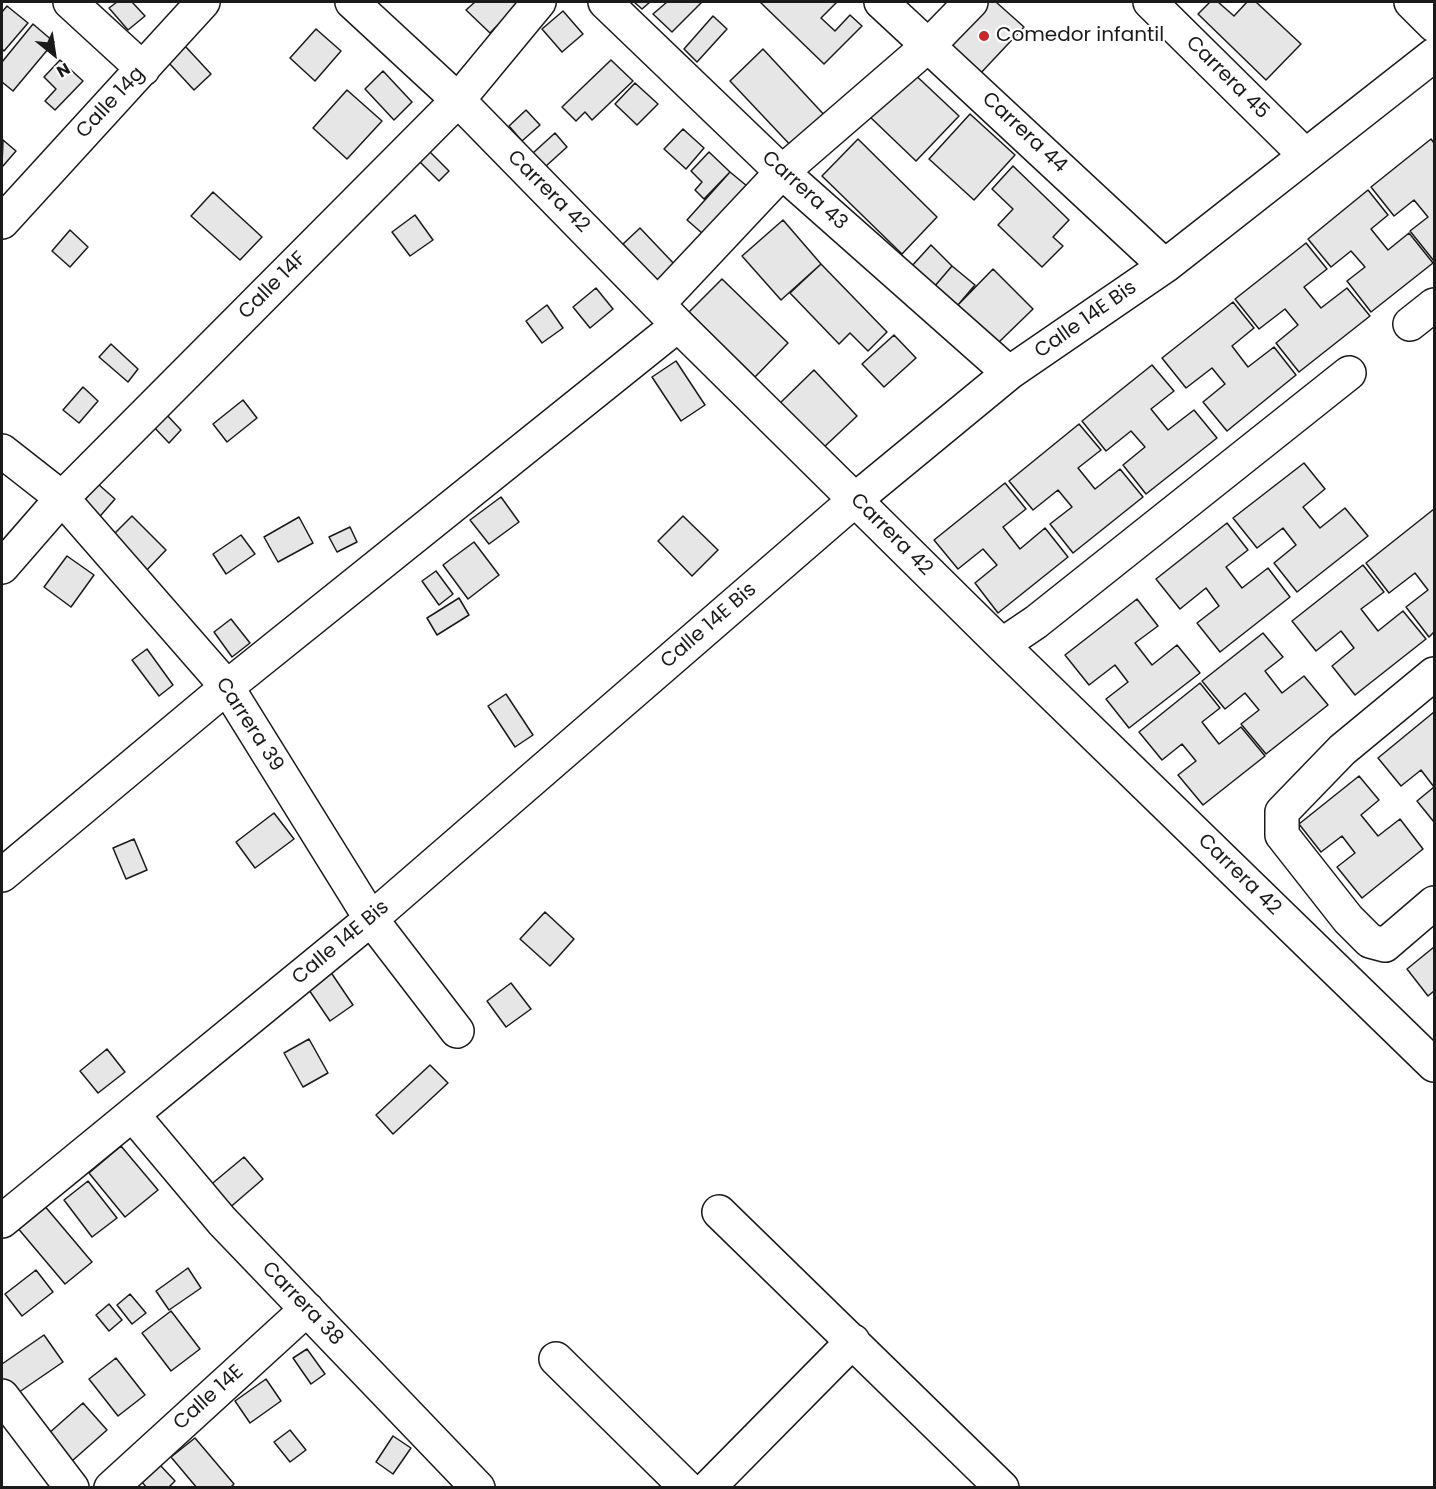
<!DOCTYPE html>
<html>
<head>
<meta charset="utf-8">
<style>
	body { margin:0 }
	#map { position:relative; width:1436px; height:1489px; overflow:hidden; background:#fff; font-family:Poppins,sans-serif }
	canvas { display:block }
	.frame { position:absolute; inset:0; border:3px solid #1a1a1a; pointer-events:none }
	.north { position:absolute; left:24px; top:24px; width:60px; height:60px; -webkit-text-stroke:4px #fff; paint-order:stroke; rotate:150deg; font-size:16px; font-weight:700; line-height:24px; text-align:center; color:#1a1a1a }
	.north::after { content:''; display:block; margin:auto; width:21px; height:27px; background:#1a1a1a; clip-path:polygon(50% 0,100% 100%,50% 72%,0 100%) }
</style>
</head>
<body>
<div id="map">
<canvas width="1436" height="1489"></canvas>
<div class="frame"></div>
<div class="north">N</div>
</div>
<script>
const ctx = document.querySelector('canvas').getContext('2d');
ctx.lineJoin = 'round';
function paint(path, color) {
  ctx.fillStyle = color;
  ctx.fill(path, 'evenodd');
}
function trace(path, color, width, dash) {
  ctx.strokeStyle = color;
  ctx.lineWidth = width;
  ctx.lineCap = dash ? 'butt' : 'round';
  ctx.setLineDash(dash || []);
  ctx.stroke(path);
}
function drawText(font, color, halo, rows, align = 'center') {
  ctx.font = font + ' Poppins,sans-serif';
  ctx.lineWidth = 4.5;
  ctx.setLineDash([]);
  ctx.textBaseline = 'middle';
  ctx.strokeStyle = halo;
  ctx.fillStyle = color;
  for (const [text, x, y, turn = 0] of rows) {
    ctx.save();
    ctx.translate(x, y);
    ctx.rotate((+turn || 0) * Math.PI / 180);
    ctx.textAlign = isNaN(turn) ? turn : align;
    if (halo) ctx.strokeText(text, 0, 0);
    ctx.fillText(text, 0, 0);
    ctx.restore();
  }
}
const building = new Path2D(`
	M117,2h15l13,14 -17,14 -19,-22z
	M475,2h45l-30,31 -24,-23z
	M634,2h16l-8,7z
	M667,2h32l2,1 -29,29 -19,-18z
	M760,2h77l-16,16 14,13 15,-16 12,11 -38,38z
	M983,2h13l28,25 -46,49 -35,-32z
	M1210,2h8l16,14 13,-14h9l45,42 -35,36 -68,-66z
	M7,6l21,17 -24,28 -2,-2v-37z
	M563,11l20,23 -21,18 -20,-23z
	M713,16l14,13 -30,33 -13,-13z
	M33,24l21,18 -41,49 -11,-9v-20z
	M316,29l25,22 -26,30 -25,-23z
	M185,46l26,28 -17,16 -26,-28z
	M763,49l65,70 -33,31 -65,-69z
	M60,60l23,21 -28,29 -10,-9 11,-12 -12,-12z
	M611,60l22,21 -41,39 -7,-8 -9,9 -14,-14z
	M910,70l49,46 -43,45 -48,-46z
	M383,71l29,31 -18,18 -29,-31z
	M635,83l23,21 -21,21 -22,-21z
	M347,90l35,31 -35,38 -34,-31z
	M526,110l14,15 -18,16 -13,-15z
	M970,114l45,41 -41,45 -45,-41z
	M683,129l21,19 -18,21 -22,-20z
	M555,133l12,14 -22,20 -12,-14z
	M858,139l79,78 -35,37 -80,-78z
	M1431,139l3,4v118l-24,-30 18,-14 -14,-17 -20,16 -23,-29z
	M3,140l13,11 -13,15 -1,-1z
	M427,149l22,22 -10,10 -22,-22z
	M709,152l21,20 -26,27 -9,-9 7,-8 -11,-11z
	M1013,166l56,54 -16,17 10,9 -21,21 -44,-42 15,-16 -21,-20z
	M730,172l23,19 -43,49 -23,-20z
	M1368,190l20,25 -17,14 17,21 21,-17 24,30 -62,49 -24,-31 18,-14 -14,-16 -20,16 -23,-28z
	M213,192l49,45 -22,23 -49,-44z
	M415,215l18,25 -23,16 -18,-24z
	M783,220l38,44 -40,36 -39,-44z
	M640,228l38,40 -17,17 -38,-41z
	M70,230l18,17 -18,20 -18,-16z
	M1306,243l21,26 -23,18 17,21 26,-20 23,28 -71,56 -23,-29 22,-18 -13,-16 -26,20 -24,-30z
	M931,245l21,21 -18,21 -24,-19z
	M821,264l66,68 -19,19 -18,-18 -11,11 -49,-51z
	M952,266l23,19 -18,21 -23,-19z
	M993,269l40,40 -35,34 -41,-37z
	M722,279l66,64 -33,34 -66,-65z
	M596,288l17,21 -23,19 -17,-21z
	M1233,302l21,26 -22,18 16,21 26,-20 22,28 -69,56 -24,-29 22,-18 -13,-16 -26,20 -24,-30z
	M547,305l16,23 -21,15 -16,-22z
	M894,335l22,23 -32,29 -22,-23z
	M111,344l27,25 -10,13 -29,-25z
	M676,361l29,44 -24,16 -29,-44z
	M1152,365l22,26 -23,18 17,21 26,-20 23,28 -71,56 -23,-29 22,-18 -14,-16 -25,20 -24,-30z
	M814,370l43,46 -36,34 -43,-45z
	M83,387l15,14 -19,22 -16,-13z
	M243,400l14,18 -30,24 -14,-18z
	M165,413l16,17 -12,13 -17,-18z
	M1079,424l22,26 -23,18 17,21 25,-20 23,28 -70,56 -23,-29 22,-17 -14,-17 -25,20 -24,-29z
	M1304,463l21,26 -22,18 17,21 25,-20 23,28 -71,56 -23,-29 22,-18 -13,-17 -26,20 -24,-30z
	M1005,483l21,26 -23,18 17,22 25,-21 23,29 -70,56 -23,-30 22,-18 -14,-16 -25,20 -24,-29z
	M98,484l17,15 -20,23 -17,-14z
	M501,497l18,25 -30,22 -19,-24z
	M1434,509v123l-5,5 -23,-30 22,-17 -13,-17 -26,20 -23,-30z
	M132,516l34,34 -23,24 -35,-34z
	M683,516l35,34 -26,26 -34,-35z
	M299,517l14,26 -35,19 -14,-25z
	M1227,523l21,27 -22,17 16,21 26,-20 22,29 -70,55 -23,-29 22,-17 -13,-18 -26,21 -24,-30z
	M350,527l7,15 -20,10 -8,-15z
	M241,535l14,19 -29,20 -13,-20z
	M474,542l25,33 -31,24 -25,-34z
	M67,556l27,19 -23,32 -27,-20z
	M1363,565l21,27 -23,17 17,22 25,-20 23,28 -71,56 -23,-29 22,-18 -13,-17 -25,20 -24,-30z
	M436,571l17,23 -14,11 -17,-24z
	M459,598l10,17 -32,20 -10,-17z
	M1137,599l21,27 -23,17 17,22 25,-20 23,28 -71,55 -23,-29 22,-17 -13,-17 -26,20 -24,-30z
	M231,619l19,24 -18,14 -18,-25z
	M1263,633l20,24 -18,14 17,22 22,-17 24,29 -62,49 -25,-30 18,-14 -14,-17 -20,16 -23,-28z
	M147,649l26,36 -14,11 -27,-36z
	M1200,683l20,25 -18,14 17,22 22,-17 24,29 -62,49 -25,-30 18,-14 -14,-17 -20,16 -23,-28z
	M506,694l27,41 -18,12 -27,-41z
	M1434,712v110l-17,-21 17,-14 -13,-17 -20,16 -23,-28z
	M1359,776l20,24 -18,15 17,21 22,-17 23,30 -61,49 -25,-31 18,-14 -13,-17 -21,16 -22,-28z
	M274,813l20,26 -39,29 -19,-26z
	M134,839l13,31 -21,9 -13,-31z
	M545,912l29,27 -24,27 -30,-27z
	M1434,947v44l-6,5 -21,-27z
	M330,971l23,34 -23,16 -23,-34z
	M511,983l20,26 -25,18 -19,-26z
	M309,1039l19,34 -25,14 -19,-34z
	M107,1049l18,23 -27,21 -18,-22z
	M430,1065l18,18 -55,51 -17,-19z
	M121,1146l37,44 -33,27 -36,-44z
	M244,1157l19,22 -36,31 -19,-23z
	M88,1181l29,37 -25,19 -28,-37z
	M43,1204l49,58 -27,22 -49,-58z
	M188,1268l13,20 -32,22 -13,-19z
	M36,1270l17,22 -31,24 -17,-22z
	M130,1294l16,19 -14,11 -15,-19z
	M109,1304l13,16 -13,11 -13,-16z
	M171,1311l29,38 -29,22 -29,-38z
	M44,1335l19,27 -51,35 -10,-16v-17z
	M307,1349l18,25 -14,10 -18,-26z
	M116,1358l29,37 -27,21 -29,-37z
	M266,1379l15,22 -31,22 -15,-22z
	M83,1403l24,27 -35,31 -24,-27z
	M290,1430l16,20 -16,12 -16,-20z
	M393,1436l18,12 -18,26 -17,-12z
	M195,1438l39,46 -4,4h-33l-26,-31z
	M160,1465l15,16 -7,7h-21l-6,-7z`);
paint(building, '#e6e6e6');
trace(building, '#1a1a1a', 1.5);
const minor = new Path2D(`
	M70,2l73,67
	M352,2l106,98 220,225 324,320 432,420
	M605,2l177,170 227,201
	M881,2l284,264
	M1150,2l154,152
	M1411,2l23,23
	M2,222l201,-220
	M658,304l124,-132 148,-128 41,-42
	M1410,324l24,-19
	M2,451l60,47 165,189 144,232 86,112
	M2,567l60,-69 396,-398 81,-98
	M1002,645l34,-23 313,-249
	M1434,674l-92,76 -60,62v23l66,84 22,22 15,4 49,-42
	M2,875l225,-188 451,-362
	M133,1115l89,106 256,267
	M719,1212l283,276
	M2,1221l369,-302 485,-420 153,-126 156,-107 269,-211
	M556,1359l131,129
	M2,1396l70,92
	M111,1488l196,-179
	M708,1488l145,-147`);
trace(minor, '#1a1a1a', 36);
trace(minor, '#fff', 33);
for (const [x, y, r, color] of [
	[984,36,6,"#c62828"]
]) {
  const dot = new Path2D();
  dot.arc(x, y, r, 0, 2 * Math.PI);
  ctx.fillStyle = color;
  ctx.fill(dot);
  trace(dot, '#fff', 2);
}
drawText('20px', '#1a1a1a', '#fff', [
	["Comedor infantil",996,36]
], 'left');
drawText('20px', '#1a1a1a', '#fff', [
	["Carrera 45",1227,78,45],
	["Calle 14g",111,103,-47],
	["Carrera 44",1024,133,43],
	["Carrera 43",804,191,42],
	["Carrera 42",548,192,45],
	["Calle 14F",273,286,-45],
	["Calle 14E Bis",1086,320,-35],
	["Carrera 42",891,535,45],
	["Calle 14E Bis",709,626,-41],
	["Carrera 39",249,725,57],
	["Carrera 42",1239,875,44],
	["Calle 14E Bis",341,943,-40],
	["Carrera 38",302,1304,46],
	["Calle 14E",209,1398,-42]
]);
</script>
</body>
</html>
